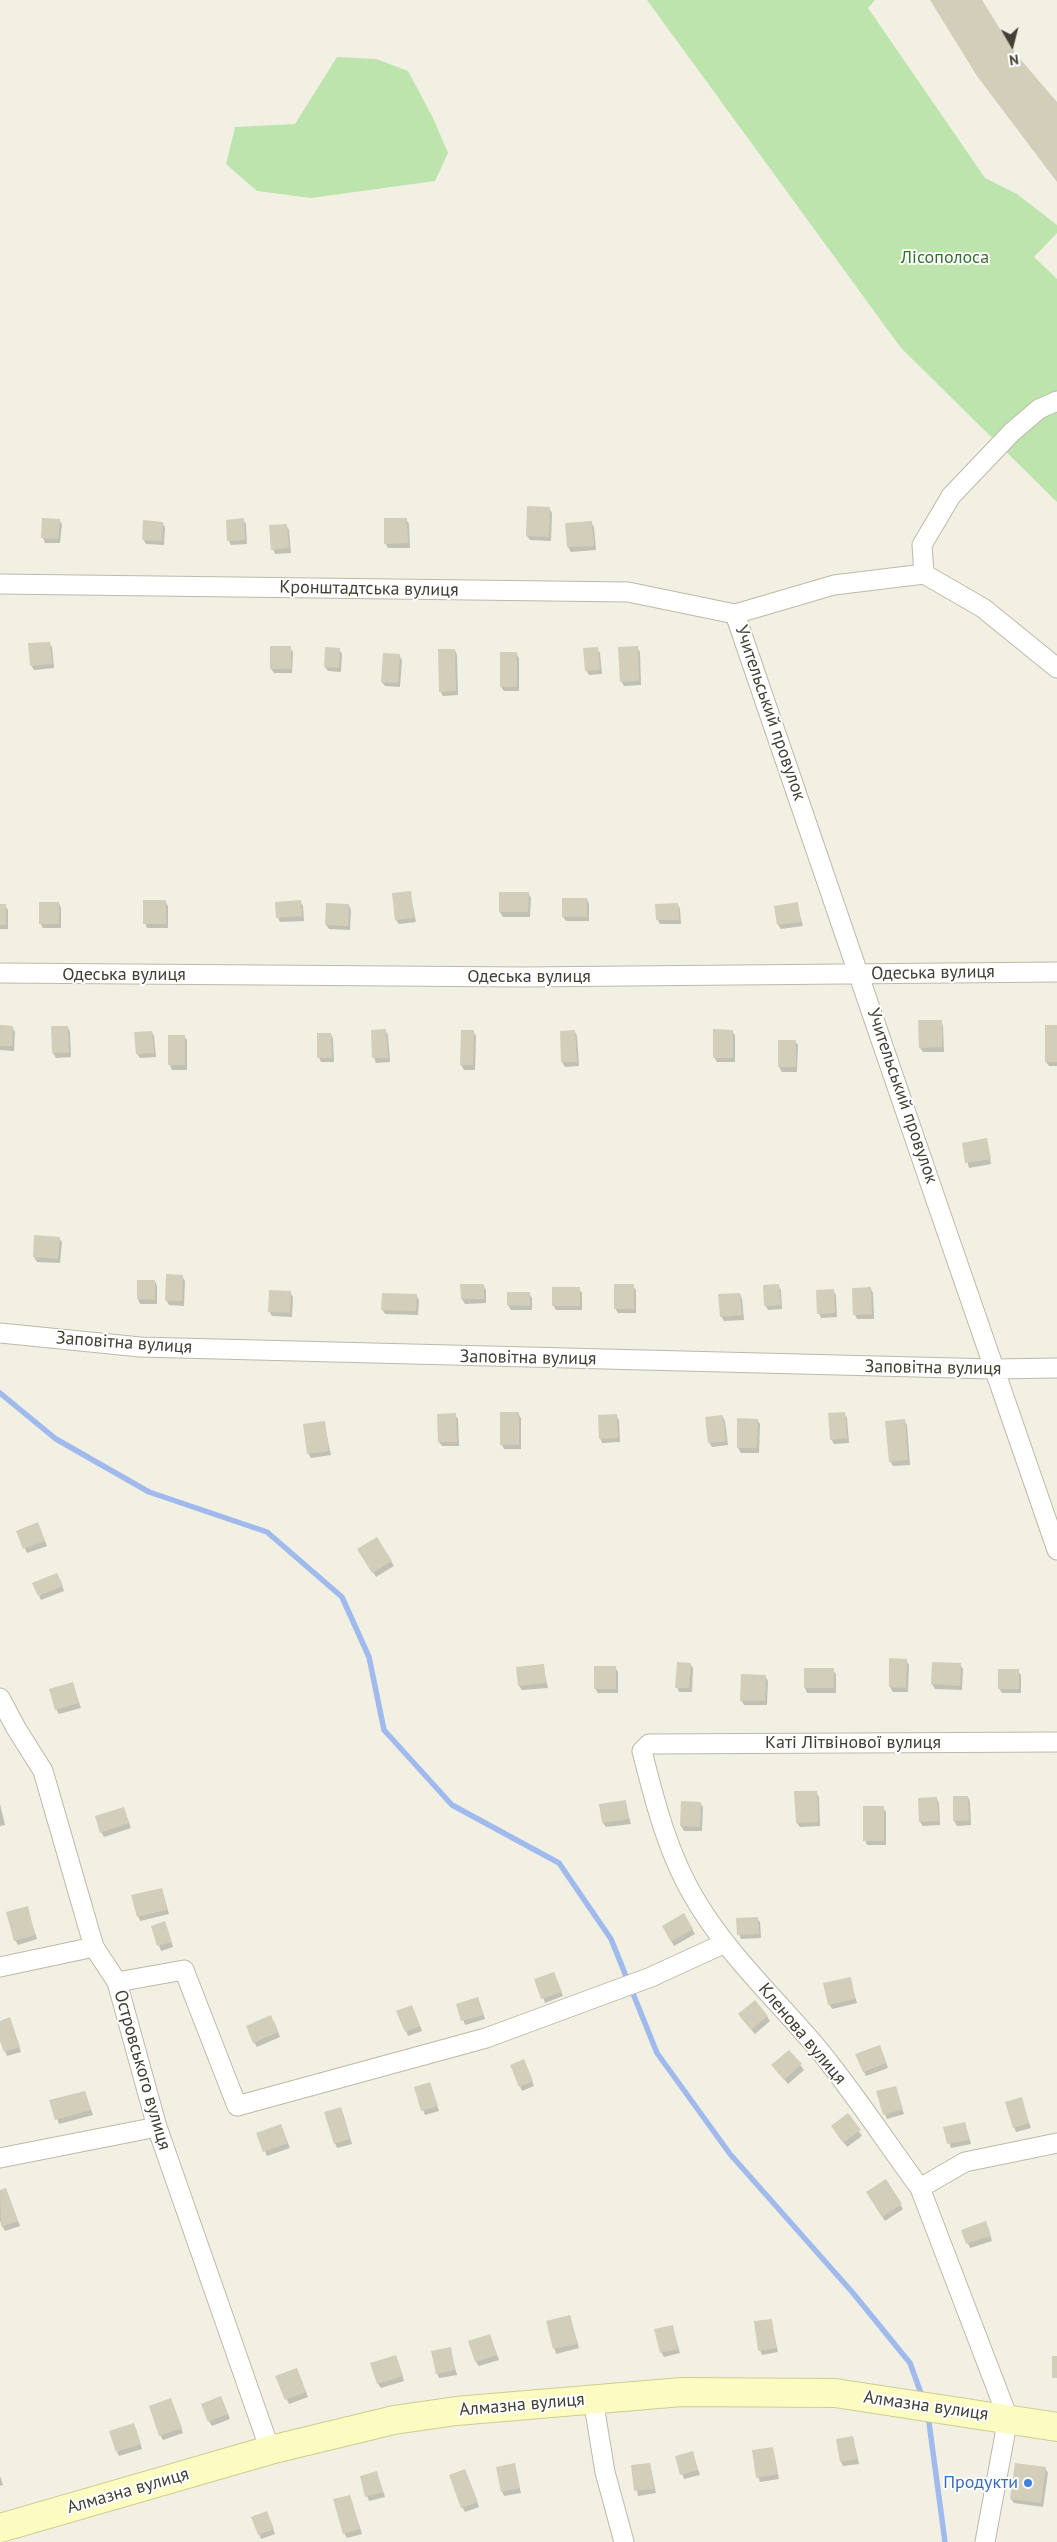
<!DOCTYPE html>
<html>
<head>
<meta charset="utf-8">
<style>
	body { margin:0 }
	#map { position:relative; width:1057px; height:2542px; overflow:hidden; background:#f1f0e3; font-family:"PT Sans",sans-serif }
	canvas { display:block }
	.north { position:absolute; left:987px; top:20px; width:50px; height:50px; -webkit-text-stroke:4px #fff; paint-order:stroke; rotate:172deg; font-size:14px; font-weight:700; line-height:20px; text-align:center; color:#424034 }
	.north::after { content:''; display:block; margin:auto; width:18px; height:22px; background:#424034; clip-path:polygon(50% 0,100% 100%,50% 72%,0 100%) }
</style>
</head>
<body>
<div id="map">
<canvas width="1057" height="2542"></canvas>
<div class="north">N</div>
</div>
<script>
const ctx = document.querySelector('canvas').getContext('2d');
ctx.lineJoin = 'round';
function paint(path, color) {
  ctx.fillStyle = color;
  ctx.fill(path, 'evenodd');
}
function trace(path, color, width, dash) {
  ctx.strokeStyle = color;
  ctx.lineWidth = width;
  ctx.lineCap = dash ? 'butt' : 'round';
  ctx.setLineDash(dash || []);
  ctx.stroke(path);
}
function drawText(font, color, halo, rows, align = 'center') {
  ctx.font = font + ' "PT Sans",sans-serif';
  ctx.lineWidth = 4;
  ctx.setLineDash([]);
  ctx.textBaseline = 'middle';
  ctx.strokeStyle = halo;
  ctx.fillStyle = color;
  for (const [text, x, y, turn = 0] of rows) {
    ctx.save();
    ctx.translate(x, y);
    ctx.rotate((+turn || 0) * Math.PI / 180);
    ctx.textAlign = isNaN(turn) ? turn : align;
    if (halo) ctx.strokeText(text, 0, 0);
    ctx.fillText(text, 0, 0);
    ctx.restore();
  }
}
paint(new Path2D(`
	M647,0h228l-7,8 117,170 32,16 40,31v8l-23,24 23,22v223l-156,-154z
	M337,57l39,2 32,12 25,47 15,35 -13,28 -124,17 -54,-7 -31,-27 9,-37 60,-3z`), '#bde4ad');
paint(new Path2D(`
	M549,508l3,5 -1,28 -21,-1 -3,-4z
	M406,519l3,5 1,24h-22l-3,-5z
	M59,520l3,4 -2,19h-15l-2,-5z
	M243,520l3,4 1,20 -16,1 -2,-4z
	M591,522l3,5 2,23 -25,2 -3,-5 -1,-23z
	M162,523l3,4 -1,18 -18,-1 -3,-5z
	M286,525l3,5 2,23 -16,1 -2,-5z
	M49,643l3,4 2,21 -20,2 -3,-5z
	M637,647l3,5 1,33 -17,1 -3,-5z
	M290,648l3,4 -1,21h-18l-3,-4z
	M339,649l3,5 -1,18 -13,-1 -3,-4z
	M597,649l3,4 2,21 -13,1 -3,-5z
	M455,650l2,5 1,40 -15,1 -3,-5z
	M516,653l3,5v33h-15l-3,-4z
	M399,655l3,5 -2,27 -15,-1 -3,-4z
	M410,892l6,30 -17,2 -3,-4z
	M500,893h28l3,5 -1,19h-27l-3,-5z
	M587,899l2,5v17h-23l-3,-4z
	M165,901l3,5v22h-21l-2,-5z
	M300,901l3,5 1,15 -24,1 -2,-4z
	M59,903l2,5v20h-18l-3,-5z
	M797,904l6,22 -22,3 -3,-4z
	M0,905h5l3,5v19h-8z
	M349,905l2,5 -1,20 -21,-1 -3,-4z
	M678,905l2,4 1,15h-21l-3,-5z
	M941,1021l2,5 1,26h-21l-3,-4z
	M1057,1026v40h-8l-3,-4z
	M0,1027h12l3,5 -1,19 -14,-1z
	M68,1027l2,5 1,25 -15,1 -3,-5z
	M372,1031h14l2,4 2,27 -14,1 -2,-5z
	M473,1031l3,5 -1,34h-11l-3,-5z
	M732,1031l3,4v27h-18l-3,-5z
	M152,1032l2,4 2,21 -16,1 -3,-4z
	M575,1032l2,4 2,30 -14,1 -3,-5z
	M331,1034l2,5 1,23h-13l-2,-4z
	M184,1036l3,4v30h-15l-2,-5z
	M795,1041l3,4 -1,27h-15l-3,-5z
	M987,1140l4,24 -22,4 -6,-24z
	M59,1238l3,4 -2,21 -23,-1 -3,-5z
	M182,1276l3,5 -1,25 -15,-1 -3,-5z
	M138,1281h17l2,5v18h-17l-2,-5z
	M483,1285l3,5v13l-21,1 -3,-5v-13z
	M778,1285l3,5 1,19 -14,1 -3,-5z
	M633,1286l3,4v23h-18l-3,-5z
	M579,1289l3,4v17h-26l-3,-5z
	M871,1289l2,4 1,26h-17l-2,-4z
	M833,1290l3,5 1,22 -16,1 -2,-5z
	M290,1292l3,5 -1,20 -20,-1 -3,-5z
	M529,1293l3,5v12h-21l-3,-5z
	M740,1294l2,5 2,21 -20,1 -3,-5z
	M416,1295l3,5 -1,15 -33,-1 -3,-5z
	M518,1413l3,5v31h-17l-2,-4z
	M844,1413l3,5 2,25 -15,1 -3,-5z
	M455,1415l3,4 1,27h-17l-3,-4z
	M616,1415l3,5 1,22 -18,1 -2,-5z
	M723,1417l2,4 3,24 -16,2 -3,-5z
	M757,1420l3,4 -1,29h-18l-3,-5z
	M904,1420l3,5 3,40 -17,1 -3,-5z
	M324,1422l7,33 -20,3 -3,-5z
	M40,1528l7,18 -20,7 -10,-22z
	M377,1539l17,27 -18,11 -17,-27z
	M60,1579l4,12 -23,9 -2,-4z
	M906,1660l3,5 -1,27h-15l-3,-5z
	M933,1663l27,1 3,5 -1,21 -27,-1 -3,-5z
	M690,1664l3,4 -1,24h-13l-2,-5z
	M543,1665l5,23 -26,2 -3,-4z
	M615,1667l3,5v21h-20l-3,-5z
	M805,1670h28l3,4v19h-29l-2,-5z
	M1018,1671l3,4v18h-19l-3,-5z
	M765,1676l3,5 -1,24h-23l-3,-5z
	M73,1684l8,24 -22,6 -3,-5z
	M816,1792l3,5 1,29 -20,1 -3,-4z
	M968,1797l2,5 1,23 -14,1 -3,-5z
	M937,1799l2,4 1,22 -17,1 -3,-4z
	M625,1801l6,23 -25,3 -3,-4z
	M682,1802l18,1 3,4 -1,24h-18l-3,-5z
	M0,1804l5,21 -5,1z
	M124,1808l7,20 -27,9 -3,-5z
	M883,1808l3,4v33h-19l-2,-5z
	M162,1889l7,25 -29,7 -2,-5z
	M27,1908l10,31 -19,6 -3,-5z
	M684,1915l11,19 -21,12 -11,-20z
	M757,1918l3,4 1,16 -20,1 -2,-5z
	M165,1922l8,25 -12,4 -9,-25z
	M554,1973l9,23 -18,7 -9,-24z
	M850,1979l7,24 -25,6 -3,-5z
	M478,1999l7,20 -20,6 -7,-20z
	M414,2011l8,20 -14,5 -2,-5z
	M767,2016l3,5 -15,13 -13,-15z
	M10,2019l11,33 -14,4 -7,-19v-15z
	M274,2021l6,16 -23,10 -3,-5z
	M789,2051l15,19 -16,14 -15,-18z
	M882,2051l6,17 -22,8 -2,-4z
	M511,2065h15l8,21 -12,5z
	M430,2084l9,27 -14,4 -10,-27z
	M895,2087l9,27 -17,5 -2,-5z
	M85,2092l8,23 -34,9 -8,-23z
	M1021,2099l10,29 -15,4 -2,-5z
	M343,2113l9,31 -15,4 -2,-5z
	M848,2115l14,21 -15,11 -12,-16z
	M965,2123l6,21 -20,4 -6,-20z
	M281,2125l9,23 -23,8 -9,-23z
	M885,2181l18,28 -18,12 -18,-28z
	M6,2189l14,37 -15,5 -5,-10v-30z
	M988,2227l4,14 -22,7 -8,-18z
	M570,2316l9,32 -23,6 -9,-32z
	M771,2320l7,32 -16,3 -2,-5z
	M672,2326l8,27 -16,4 -3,-5z
	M490,2336l9,24 -20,6 -3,-4z
	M450,2349l7,26 -18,3 -2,-5z
	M398,2361l6,20 -23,7 -3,-4z
	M299,2374l9,23 -19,7 -12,-27z
	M223,2402l7,17 -18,7 -3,-5z
	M173,2405l10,28 -20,7 -3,-5z
	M136,2429l6,20 -23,7 -2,-4z
	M853,2437l6,27 -16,2 -2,-4z
	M773,2448l6,31 -19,3 -2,-5z
	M692,2452l8,23 -16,4 -8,-22z
	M650,2464l6,29 -18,3 -6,-30z
	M514,2465l7,28 -17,3 -2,-5z
	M1045,2468l3,5 -5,34 -29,-4 -3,-4z
	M377,2473l8,24 -16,4 -2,-5z
	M467,2475l12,32 -14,5 -3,-5z
	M0,2476l3,9 -3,1z
	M350,2496l12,38 -15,4 -3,-5z
	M269,2517l6,17 -14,5 -2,-5z`), '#0003');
trace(new Path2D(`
	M0,1393l56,46 93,53 118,40 75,65 27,60 15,73 68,75 107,58 52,76 46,114 73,101 123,139 57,70 13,36
	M928,2415l17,127`), '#a0baed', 5.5);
paint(new Path2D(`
	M930,0h52l33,53 42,49v80l-80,-106z
	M527,506l23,1 -1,30 -23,-1z
	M42,518l18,1 -2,20 -17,-1z
	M244,518l1,22 -18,1 -1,-21z
	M384,518h23l1,25 -24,1z
	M143,520l20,2 -1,19 -20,-1z
	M592,521l2,25 -27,1 -2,-24z
	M287,524l2,24 -18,2 -2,-25z
	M50,642l2,22 -22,2 -2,-23z
	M270,646h21v23h-21z
	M638,646l1,35 -19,1 -2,-35z
	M325,647l15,1 -1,20 -15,-1z
	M598,647l2,23 -15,1 -2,-23z
	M438,649h17l1,42 -17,1z
	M500,652h17v35h-17z
	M383,653l17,1 -2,29 -17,-1z
	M411,891l3,27 -19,2 -3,-27z
	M499,892h30l-1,20h-29z
	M562,898h25v19h-25z
	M143,900h23v24h-23z
	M301,900l1,16 -26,2 -1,-16z
	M39,902h20v22h-20z
	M798,902l3,20 -24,3 -3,-19z
	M326,903l23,1 -1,22 -23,-1z
	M678,903l1,17h-23l-1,-16z
	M0,904h6v21h-6z
	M918,1020h24v27l-23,1z
	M0,1025l13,1 -1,20h-12z
	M1045,1025h12v37h-12z
	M51,1026h17l1,27h-17z
	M386,1029l2,29h-16l-1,-28z
	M713,1029l20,1v28h-20z
	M461,1030h13l-1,35h-13z
	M575,1030l2,32h-16l-1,-31z
	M152,1031l2,22 -18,1 -2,-22z
	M317,1033h14l1,25h-15z
	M168,1035h17v30h-17z
	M778,1040h18v27h-18z
	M987,1138l4,21 -26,4 -3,-20z
	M34,1235l26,2 -2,22 -25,-2z
	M166,1274l17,1 -1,26h-17z
	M137,1280h18v20l-18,-1z
	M460,1284h24v15h-23z
	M614,1284h20v25h-20z
	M779,1284l2,21 -17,1 -1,-21z
	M552,1287h28v19h-28z
	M871,1287l1,27 -19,1 -1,-27z
	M834,1289l1,24 -18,1 -1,-24z
	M269,1290l22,1 -1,22 -22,-1z
	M507,1292h23v14l-23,-1z
	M382,1293l35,1 -1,17 -35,-1z
	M740,1293l2,22 -22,2 -2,-23z
	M500,1412h19v33h-19z
	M845,1412l2,26 -17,2 -2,-27z
	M456,1413l1,29h-19l-1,-28z
	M617,1414l1,24 -19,1 -1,-24z
	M723,1415l3,26 -18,2 -3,-26z
	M737,1418l21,1 -1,29h-20z
	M905,1419l3,41 -19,2 -4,-41z
	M325,1421l4,30 -22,3 -4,-30z
	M38,1522l7,19 -22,8 -7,-18z
	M377,1537l15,24 -20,12 -15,-24z
	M57,1573l6,13 -25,10 -6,-13z
	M889,1658l18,1 -1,29 -17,-1z
	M677,1662l14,1 -2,25h-14z
	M932,1662l29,1 -1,23 -29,-2z
	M544,1664l2,19 -28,3 -2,-19z
	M594,1666h22v23h-22z
	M804,1668h30v20h-30z
	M998,1669h21v20h-21z
	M741,1674l25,1 -1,26h-25z
	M73,1682l6,21 -24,7 -6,-21z
	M794,1791h23l1,31 -22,1z
	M953,1796h15l1,25h-16z
	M937,1797l2,24 -20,1 -1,-24z
	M626,1800l3,19 -27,4 -3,-19z
	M681,1801l20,1 -1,25 -20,-1z
	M863,1806h21v35h-21z
	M124,1807l5,16 -29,10 -5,-17z
	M162,1888l5,22 -30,7 -6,-22z
	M28,1906l7,29 -21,6 -8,-29z
	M684,1913l9,16 -22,13 -9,-16z
	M758,1917l1,17 -22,1 -1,-17z
	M165,1921l7,21 -15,4 -6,-20z
	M554,1972l8,20 -21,7 -7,-20z
	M851,1977l4,22 -27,6 -5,-22z
	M478,1997l6,18 -23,6 -5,-17z
	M755,2000l13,16 -17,14 -13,-16z
	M412,2005l8,21 -15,6 -9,-21z
	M271,2015l7,17 -25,11 -7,-17z
	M10,2017l10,30 -16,5 -4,-11v-20z
	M880,2045l6,18 -23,9 -8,-18z
	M789,2050l13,14 -18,16 -13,-15z
	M524,2059l9,22 -14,6 -9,-22z
	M430,2082l8,24 -17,5 -7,-24z
	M896,2086l7,23 -20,6 -7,-24z
	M85,2091l6,19 -36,10 -6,-20z
	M1022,2097l7,26 -16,5 -8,-26z
	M341,2107l9,32 -16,5 -10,-32z
	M848,2113l13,17 -18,13 -12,-17z
	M965,2122l4,18 -22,4 -4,-17z
	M281,2124l7,19 -25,9 -7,-19z
	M886,2179l16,25 -20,13 -16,-25z
	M6,2188l12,33 -17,6 -1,-37z
	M986,2221l5,15 -25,8 -5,-14z
	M570,2315l7,29 -24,5 -7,-28z
	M772,2319l4,29 -18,3 -4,-30z
	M673,2325l5,24 -18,4 -6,-24z
	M490,2334l7,21 -22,7 -7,-21z
	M451,2347l4,23 -19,4 -5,-23z
	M396,2355l7,21 -26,8 -7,-21z
	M1052,2356h5v22h-5z
	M297,2368l9,24 -21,8 -10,-24z
	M221,2396l7,18 -20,8 -7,-18z
	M171,2398l11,30 -23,8 -10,-30z
	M134,2423l7,21 -25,8 -7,-21z
	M853,2436l4,23 -17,3 -4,-23z
	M773,2447l5,27 -22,4 -4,-28z
	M693,2451l5,19 -18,5 -5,-19z
	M515,2463l5,25 -19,4 -5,-25z
	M650,2463l4,26 -20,2 -3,-26z
	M1015,2463l31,4 -5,36 -31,-4z
	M465,2469l13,33 -17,6 -12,-33z
	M377,2471l6,21 -18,5 -5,-21z
	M350,2495l10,34 -17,5 -10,-35z
	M267,2511l7,18 -16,6 -7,-18z`), '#d2ceb9');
const minor = new Path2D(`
	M924,574l-2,-29 29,-49 61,-64 27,-23 18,-8
	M0,584l628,8 107,22
	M735,614c109,311 212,625 322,936
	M735,614l99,-29 90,-11 59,34 74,60
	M0,973l523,4 534,-5
	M0,1333l140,14 853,22 64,-1
	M0,1698l16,30 27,43 51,176 23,35 40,145 113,323
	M1057,1742l-408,2 -7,7c13,52 27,107 56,153 33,54 81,98 121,146 36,44 67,92 101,138l45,-26 92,-19
	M0,1967l94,-20
	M117,1982l67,-12 53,136 249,-68 165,-61 74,-34
	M0,2158l157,-31
	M920,2188l88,230 -23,124
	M593,2399l12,73 19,70`);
const secondary = new Path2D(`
	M0,2528l270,-78 124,-30 62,-9 226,-19 153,1 222,34`);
trace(minor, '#bcbaa6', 21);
trace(secondary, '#cdcc92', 30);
trace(minor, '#fff', 19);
trace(secondary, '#fcfcc2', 28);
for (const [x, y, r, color] of [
	[1028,2483,5,"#3f7fe0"]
]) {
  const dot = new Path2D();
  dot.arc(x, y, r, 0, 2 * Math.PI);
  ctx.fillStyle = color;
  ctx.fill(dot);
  trace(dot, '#fff', 2);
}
drawText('18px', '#33712a', '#fff', [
	["Лісополоса",945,258]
]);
drawText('18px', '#424034', '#fff', [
	["Кронштадтська вулиця",369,589,1],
	["Учительський провулок",770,713,71],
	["Одеська вулиця",933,973,-1],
	["Одеська вулиця",124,975],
	["Одеська вулиця",529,977],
	["Учительський провулок",902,1096,71],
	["Заповітна вулиця",124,1343,4],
	["Заповітна вулиця",528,1358,1],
	["Заповітна вулиця",933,1368,1],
	["Каті Літвінової вулиця",853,1743],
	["Кленова вулиця",802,2034,50],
	["Островського вулиця",142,2070,74],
	["Алмазна вулиця",522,2405,-5],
	["Алмазна вулиця",926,2406,8],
	["Алмазна вулиця",128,2491,-16]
]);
drawText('18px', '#366cbe', '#fff', [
	["Продукти",1018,2483]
], 'right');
</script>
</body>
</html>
